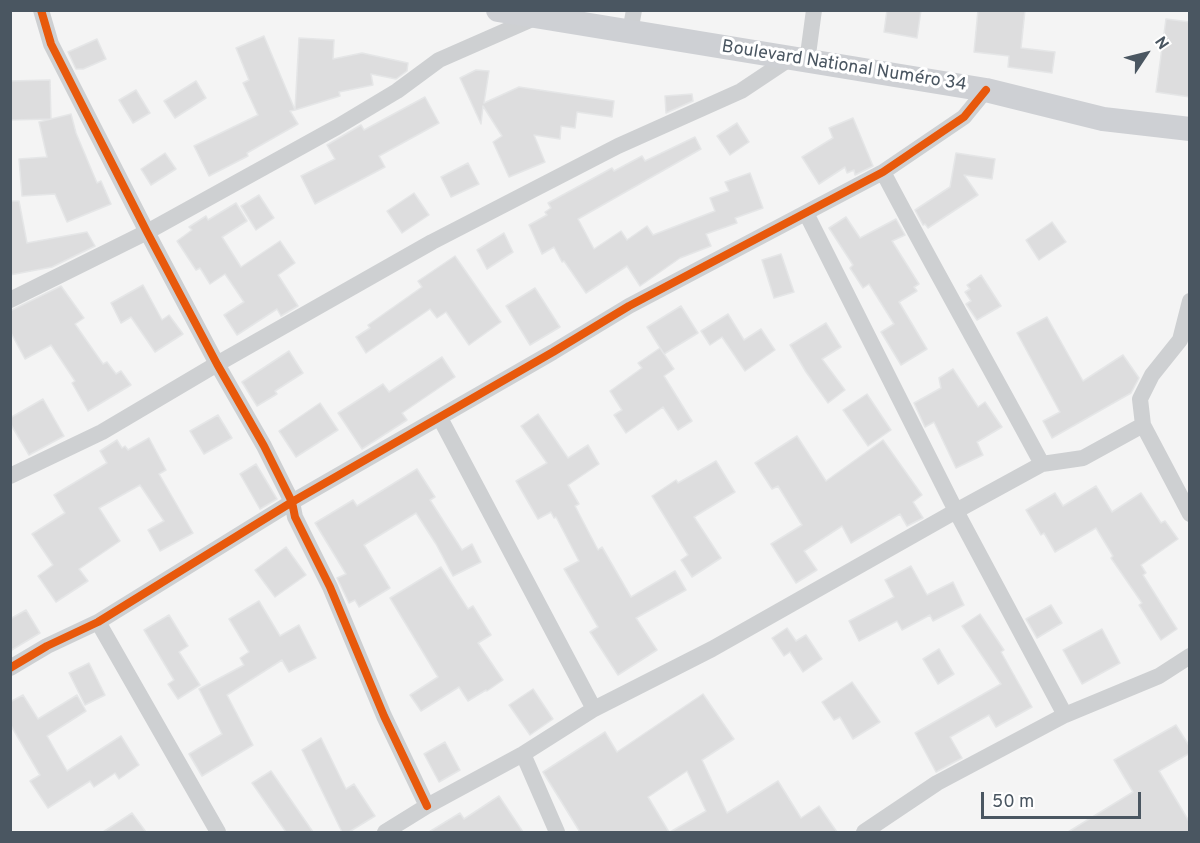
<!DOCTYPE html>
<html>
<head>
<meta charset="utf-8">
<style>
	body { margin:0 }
	#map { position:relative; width:1200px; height:843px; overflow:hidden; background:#f4f4f4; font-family:Overpass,sans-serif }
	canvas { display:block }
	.frame { position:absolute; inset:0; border:12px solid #4a5661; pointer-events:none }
	.north { position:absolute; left:1116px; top:24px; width:60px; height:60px; -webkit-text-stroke:4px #fff; paint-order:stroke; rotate:55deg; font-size:16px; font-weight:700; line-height:24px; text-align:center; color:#4a5661 }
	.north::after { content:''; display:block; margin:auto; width:21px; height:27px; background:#4a5661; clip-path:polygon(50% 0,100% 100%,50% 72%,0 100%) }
	.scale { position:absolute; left:981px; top:792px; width:160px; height:27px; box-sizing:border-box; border:3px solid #4a5661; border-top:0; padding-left:8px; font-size:18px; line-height:21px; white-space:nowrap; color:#4a5661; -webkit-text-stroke:4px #fff; paint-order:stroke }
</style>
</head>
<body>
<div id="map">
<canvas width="1200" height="843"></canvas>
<div class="frame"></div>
<div class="north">N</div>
<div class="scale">50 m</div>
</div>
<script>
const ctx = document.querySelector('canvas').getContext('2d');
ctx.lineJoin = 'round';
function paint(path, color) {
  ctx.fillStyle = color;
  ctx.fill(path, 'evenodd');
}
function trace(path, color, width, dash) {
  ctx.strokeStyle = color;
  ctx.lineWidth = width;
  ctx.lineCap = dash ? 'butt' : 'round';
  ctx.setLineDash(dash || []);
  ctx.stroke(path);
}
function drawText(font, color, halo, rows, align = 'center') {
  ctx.font = font + ' Overpass,sans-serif';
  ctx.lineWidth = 6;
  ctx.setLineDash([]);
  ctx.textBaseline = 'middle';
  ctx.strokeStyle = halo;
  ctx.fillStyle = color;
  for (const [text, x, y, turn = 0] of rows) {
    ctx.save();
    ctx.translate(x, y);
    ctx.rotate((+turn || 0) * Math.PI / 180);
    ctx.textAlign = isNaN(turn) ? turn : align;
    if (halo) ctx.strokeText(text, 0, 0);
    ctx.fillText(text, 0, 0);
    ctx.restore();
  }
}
const building = new Path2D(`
	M887,10h34l-4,28 -33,-6z
	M978,10h47l-4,38 34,4 -3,21 -44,-6 1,-11 -35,-4z
	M1166,19l24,3v75l-34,-5z
	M264,36l31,74 -5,1 8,13 -51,29 1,3 -39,20 -15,-30 64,-31 -15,-32 6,-3 -13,-32z
	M299,38l35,2 -1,19 29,-6 46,10 -1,8 -11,8 -25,-5 2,11 -34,7 1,4 -45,14z
	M97,39l9,20 -23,10h-7l-8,-17z
	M476,70l13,1 -5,32 35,-16 95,14 -2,16 -35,-5 -2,16 -14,-2 -1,13 -26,-4 11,27 -36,15 -16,-35 9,-6 -19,-30 -2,18 -21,-46z
	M50,80l1,39 -41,1v-39z
	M196,81l10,17 -31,20 -11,-17z
	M136,90l14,23 -17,10 -14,-23z
	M692,94l1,7 -27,12 -1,-17z
	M425,97l14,26 -60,33 6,11 -70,37 -14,-28 34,-17 -8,-14 34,-20 3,5z
	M71,114l5,19 21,50 4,-2 10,23 -44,18 -12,-28 -33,2 -3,-37 28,-2 -8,-35z
	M853,118l20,48 -18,9 -1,-5 -7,3 -2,-6 -26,17 -17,-27 31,-19 -4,-10z
	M737,123l12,19 -19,13 -13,-19z
	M695,137l6,12 -123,70 16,30 27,-18 6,9 20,-14 6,9 62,-24 -5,-13 19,-7 -4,-9 25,-9 13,35 -28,10 2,5 -31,11 5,12 -31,12 -40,28 -13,-20 -41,27 -22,-32 -2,1 -8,-15 -12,7 -13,-29 18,-10 -2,-3 6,-4 -3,-5 64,-35 2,3 28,-15 3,5z
	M165,153l11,16 -25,16 -10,-16z
	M956,153l39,6 -3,20 -28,-4 14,20 -50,33 -3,-4 -2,1 -8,-15 35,-23z
	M468,163l11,21 -28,13 -10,-20z
	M414,193l15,22 -27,18 -15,-22z
	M259,195l15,23 -18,12 -15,-24z
	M10,201h9l8,42 60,-11 8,14 -43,21 -42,8z
	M236,203l11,18 -25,16 19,30 39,-26 15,22 -17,12 20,31 -17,10 -4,-7 -40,26 -13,-20 20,-13 -19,-28 -15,10 -10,-16 -4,2 -19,-29 15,-11 -3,-3 17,-11 2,4z
	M846,217l14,21 36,-19 9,16 -13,6 27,43 -5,3 3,4 -18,11 28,47 -26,16 -20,-33 13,-8 -25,-40 -6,4 -13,-20 3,-3 -24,-37z
	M1052,222l14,20 -27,18 -13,-20z
	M504,233l9,19 -26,17 -10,-19z
	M781,254l13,38 -20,6 -12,-38z
	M455,256l46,66 -32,23 -23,-33 -9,6 -7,-9 -64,44 -10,-16 14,-9 -2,-3 54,-38 -4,-6z
	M981,275l20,31 -24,14 -11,-16 5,-3 -6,-9 5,-3 -3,-4z
	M143,285l19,35 7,-5 14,19 -28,18 -24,-35 -10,6 -10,-20z
	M61,286l23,32 -9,6 28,40 4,-2 9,12 5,-3 10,14 -43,26 -16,-28 3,-2 -24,-36 -26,14 -15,-28v-20z
	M535,288l25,39 -30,18 -24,-39z
	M681,306l17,27 -34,21 -17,-27z
	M728,314l16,26 17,-11 14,21 -30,21 -23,-34 -12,8 -9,-14z
	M1047,317l36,64 40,-26 16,23 -8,15 -79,45 -9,-17 17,-9 -43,-79z
	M826,323l15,24 -19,12 23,31 -17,13 -22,-31 -16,-27z
	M660,348l14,21 -10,7 28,45 -14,9 -15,-23 -37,26 -12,-18 8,-5 -12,-19 32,-23 -4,-5z
	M289,351l14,22 -28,18 2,3 -20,12 -15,-24z
	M442,357l13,20 -53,36 5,7 -45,29 -24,-36 45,-29 6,8z
	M953,369l25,38 7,-5 17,25 -25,15 6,13 -27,13 -22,-46 -9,5 -11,-24 27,-15 -2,-10z
	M867,394l24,36 -23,16 -25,-36z
	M43,399l21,37 -35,19 -19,-32v-5z
	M320,403l18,27 -42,27 -17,-26z
	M538,414l30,44 20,-13 11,19 -31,21 11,19 -4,2 23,44 4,-3 29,50 44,-26 11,19 -50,28 21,32 -39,25 -28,-43 8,-5 -34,-58 15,-8 -23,-44 -2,1 -3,-6 -13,7 -22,-38 31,-18 -26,-37z
	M218,415l14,23 -28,16 -14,-23z
	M797,436l29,45 57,-41 39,55 -9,7 10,16 -16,8 -7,-12 -49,29 -9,-17 -38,25 13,19 -21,13 -25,-39 31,-19 -24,-39 -6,3 -17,-26z
	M149,438l17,32 -7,4 34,59 -33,18 -12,-21 16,-9 -24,-36 -41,23 21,33 -41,28 9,12 -32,21 -18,-26 15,-11 -21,-31 33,-21 -11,-18 53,-32 -7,-12 17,-11 5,8 3,-2 3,4z
	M716,461l19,31 -41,25 27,41 -29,19 -11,-17 7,-5 -36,-59 24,-16 2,3z
	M256,464l21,35 -17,10 -20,-35z
	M417,469l18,28 -5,3 32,50 10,-6 9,18 -28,14 -17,-32 -20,-31 -52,32 26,43 -31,19 -4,-7 -6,3 -12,-25 9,-4 -31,-51 38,-23 4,6z
	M1096,486l16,26 29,-19 20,30 4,-2 13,18 -37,26 5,8 -3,2 34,54 -16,11 -22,-35 3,-2 -31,-45 2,-2 -17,-28 -41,24 -11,-19 -3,2 -15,-25 29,-17 8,13z
	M286,547l20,28 -31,22 -20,-27z
	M911,566l16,29 26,-13 11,23 -31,16 -3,-6 -28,15 -5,-9 -38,20 -10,-20 45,-24 -9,-17z
	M441,567l27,42 5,-3 18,29 -13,8 25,37 -16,11 -1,-1 -18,11 -9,-14 -38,24 -11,-16 28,-18 -48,-79z
	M259,601l21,35 19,-11 17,33 -27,14 -7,-12 -55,35 26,50 -51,31 -13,-22 33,-20 -23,-45 45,-24 -4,-7 9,-6 -20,-33z
	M1051,605l11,18 -25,15 -11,-19z
	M26,610l14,23 -30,18v-32z
	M980,614l24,36 -3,2 31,55 -36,20 -7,-12 -39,22 12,21 -26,14 -21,-39 86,-49 -39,-58z
	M169,615l19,31 -9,6 21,33 -22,14 -10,-15 6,-4 -30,-50z
	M787,628l9,13 10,-6 16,24 -19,13 -13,-20 -6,4 -12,-18z
	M1102,629l18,34 -38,21 -19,-34z
	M939,649l15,25 -16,10 -15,-25z
	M89,663l16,32 -20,10 -16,-32z
	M852,682l28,40 -27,17 -13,-22 -6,3 -12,-18z
	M533,689l20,30 -23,16 -21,-30z
	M703,694l31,45 -32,21 25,53 51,-32 23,37 18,-12 18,26h-167l36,-21 -19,-40 -39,26 21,35h-89l-37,-60 62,-40 12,20z
	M23,695l15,24 39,-24 9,16 -39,25 20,35 54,-35 18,29 -20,14 -4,-6 -21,14 -4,-6 -42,27 -18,-27 10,-6 -30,-51v-22z
	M1176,725l14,22v6l-31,18 31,52v9h-122l65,-40 -19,-32z
	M321,738l25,51 8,-5 21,32 -26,16h-7l-40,-82z
	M445,742l15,28 -21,12 -15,-28z
	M271,771l42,61h-27l-34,-49z
	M499,796l24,36h-94l31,-19 4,6z
	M132,813l14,19h-43z`);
paint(building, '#ddddde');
trace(building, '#e5e6e7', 1.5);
trace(new Path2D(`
	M41,10l10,34 96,188 70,132 47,82 28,56 3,15 35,70 54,129 43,90
	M630,32l4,-22
	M807,62l7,-52
	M883,172c52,99 107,195 159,292
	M806,213l150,298 109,204
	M10,300l137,-68 190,-105 60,-36 42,-31 98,-43
	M1190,301l-10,39 -28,35 -12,24 3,26 47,89
	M440,418l154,291
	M10,476l92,-44 115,-68 215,-122 186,-96 123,-55 48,-32
	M98,622l120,210
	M10,668l37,-22 51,-24 194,-120 261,-150 76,-46 254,-134 81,-55 22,-27
	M523,754l34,78
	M385,832l42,-26 96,-52 71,-45 118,-60 244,-138 86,-47 41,-6 60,-33
	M864,832l73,-49 128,-68 94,-39 31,-20`), '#ced0d2', 16);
trace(new Path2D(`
	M498,10l488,80 117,29 87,10`), '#ced0d4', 24);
trace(new Path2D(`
	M41,10l10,34 96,188 70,132 47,82 28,56 3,15 35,70 54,129 43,90
	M10,668l37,-22 51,-24 194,-120 261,-150 76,-46 254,-134 81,-55 22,-27`), '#e8590c', 8);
drawText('18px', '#4a5661', '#fff', [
	["Boulevard National Numéro 34",844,67,9]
]);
</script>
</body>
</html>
